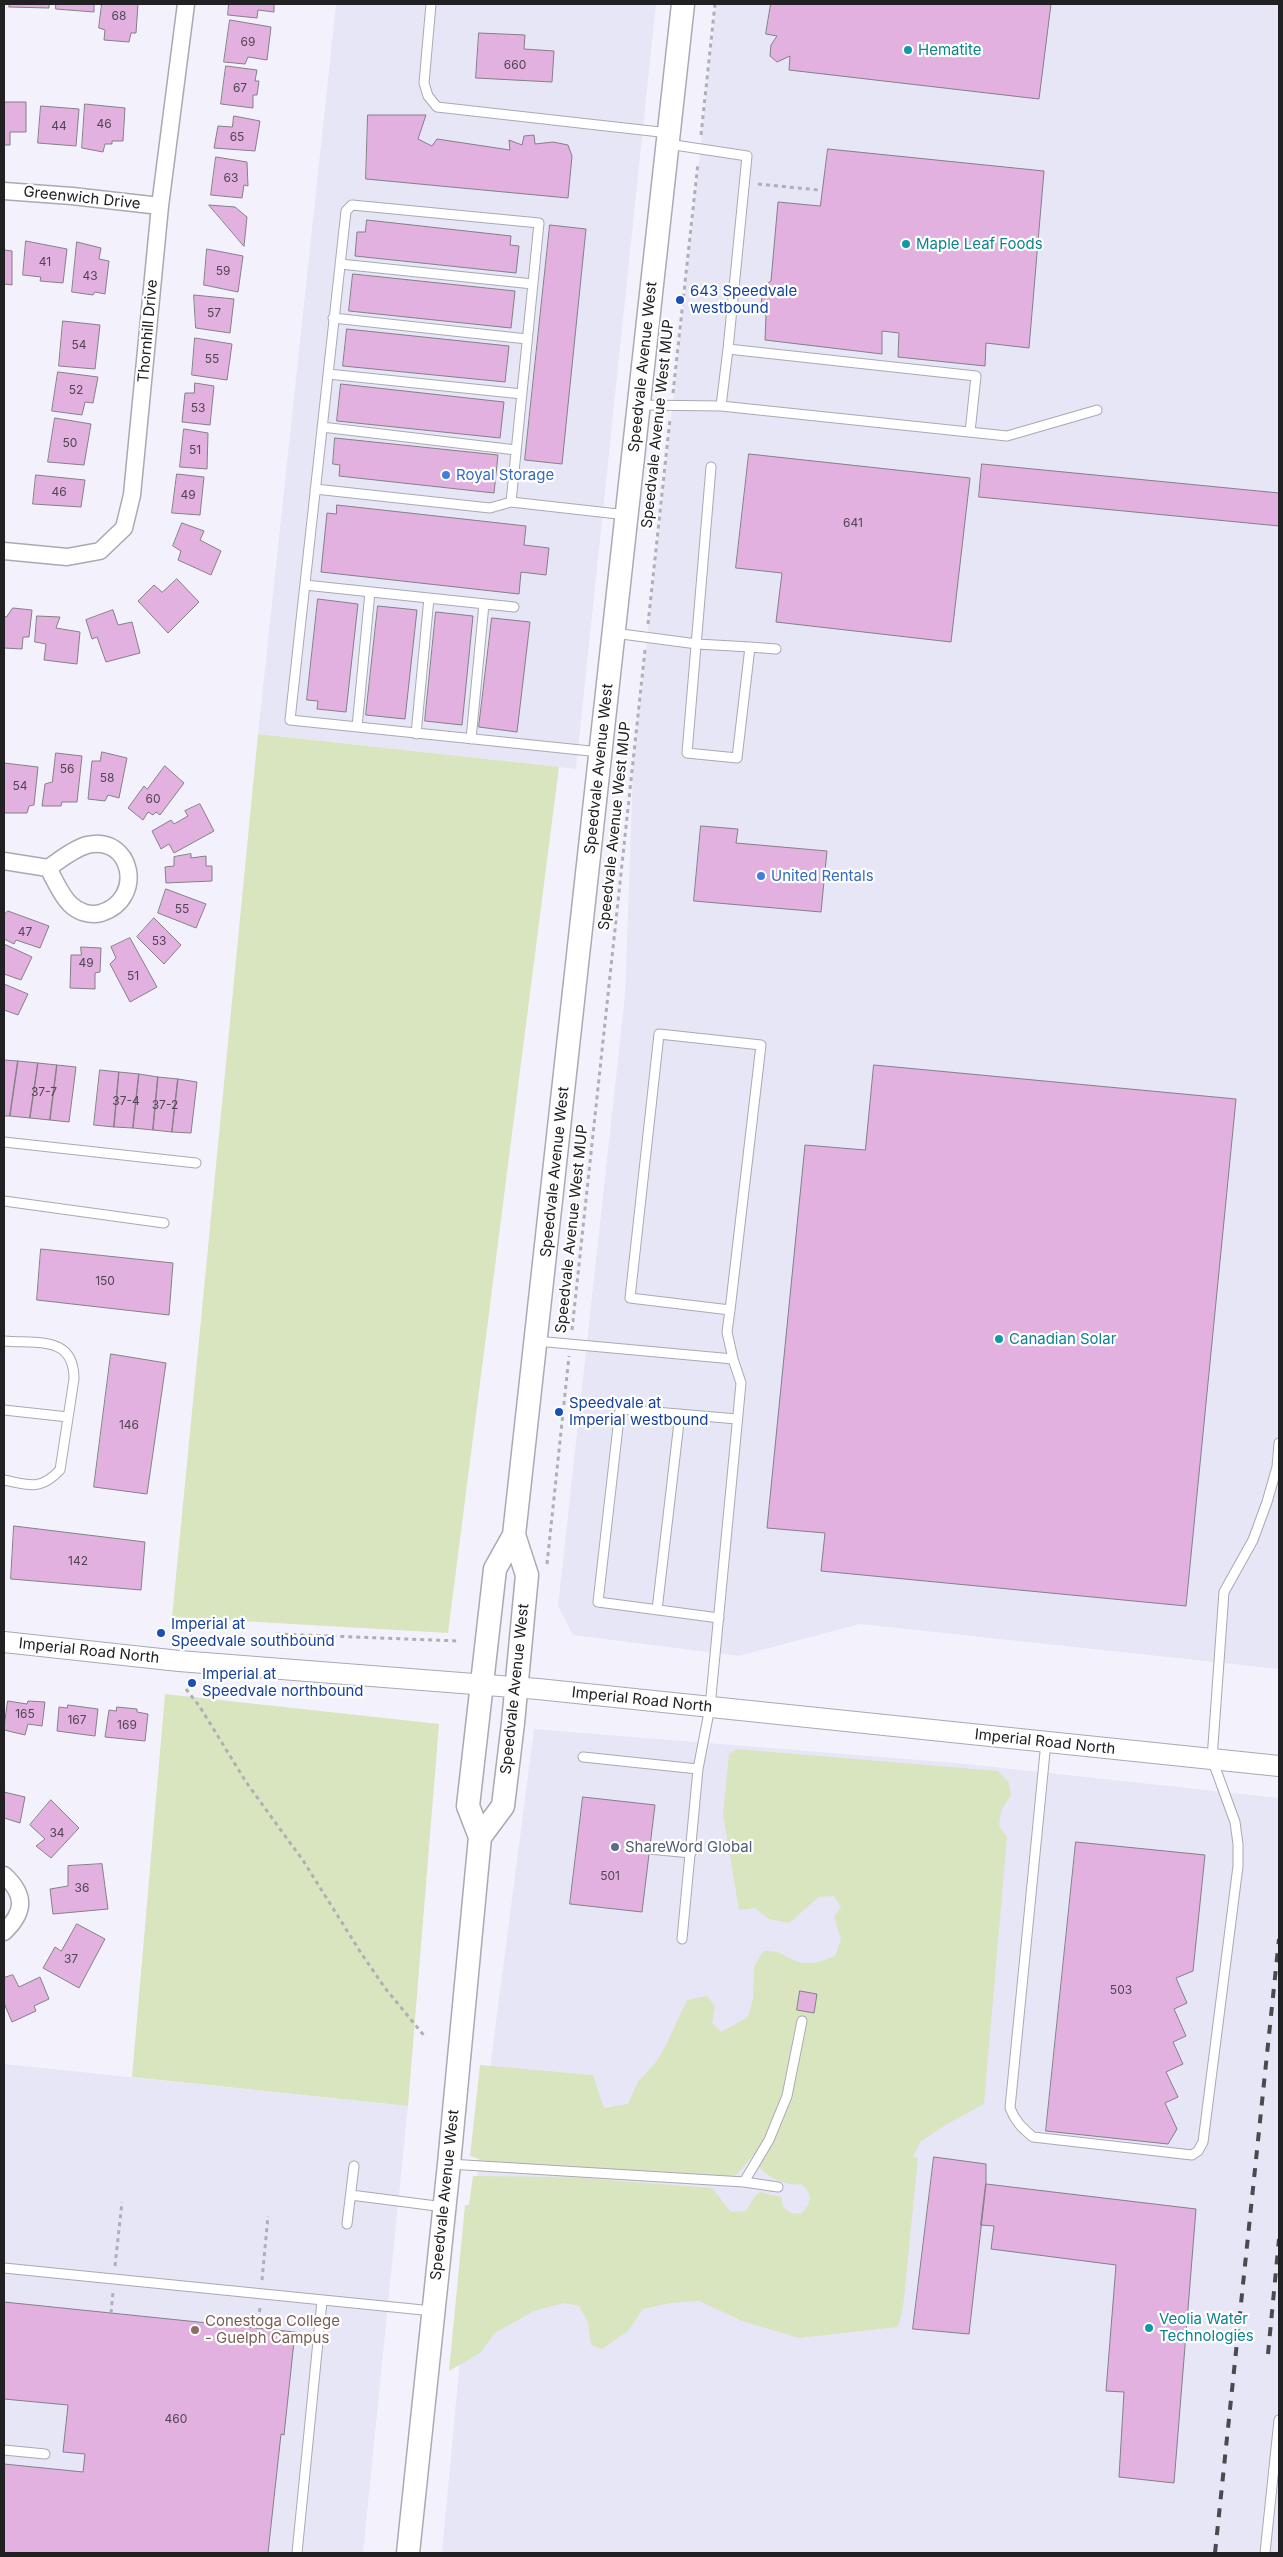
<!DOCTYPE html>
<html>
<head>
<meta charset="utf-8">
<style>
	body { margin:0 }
	#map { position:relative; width:1283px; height:2557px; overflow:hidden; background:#f3f2fc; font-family:Inter,sans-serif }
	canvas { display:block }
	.frame { position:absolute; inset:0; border:5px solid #212124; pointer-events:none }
</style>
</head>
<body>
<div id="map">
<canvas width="1283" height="2557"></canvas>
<div class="frame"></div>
</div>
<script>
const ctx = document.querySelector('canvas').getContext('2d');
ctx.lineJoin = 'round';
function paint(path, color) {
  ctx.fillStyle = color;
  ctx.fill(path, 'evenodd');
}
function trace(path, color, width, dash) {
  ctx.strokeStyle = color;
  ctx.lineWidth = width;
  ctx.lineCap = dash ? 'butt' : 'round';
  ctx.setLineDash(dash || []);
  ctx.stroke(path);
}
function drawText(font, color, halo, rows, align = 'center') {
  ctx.font = font + ' Inter,sans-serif';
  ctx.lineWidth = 4.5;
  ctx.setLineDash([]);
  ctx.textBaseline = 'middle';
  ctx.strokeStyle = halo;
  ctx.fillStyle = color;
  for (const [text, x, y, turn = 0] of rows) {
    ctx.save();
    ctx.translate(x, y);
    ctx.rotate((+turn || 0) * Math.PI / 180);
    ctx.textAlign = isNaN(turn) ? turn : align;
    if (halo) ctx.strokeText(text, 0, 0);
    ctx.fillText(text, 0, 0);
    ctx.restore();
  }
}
paint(new Path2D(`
	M336,4h320l-80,765 -318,-35z
	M716,4h563v1665l-419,-45 -121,32 -166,-21 -15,-29 67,-611 8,-226z
	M534,1729l423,34 322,35v755h-837l37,-400z
	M4,2064l404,42 -45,447h-359z`), '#e7e6f7');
paint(new Path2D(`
	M258,734l301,33 -111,866 -276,-16z
	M165,1694l274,30 -31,382 -276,-29z
	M736,1749l262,22 11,12 2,12 -10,16 -2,15 8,11 -23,267 -37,20 -27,18 -7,15 5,1 -15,150 -5,19 -99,11 -57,-17 -43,-20 -29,2 -27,6 -15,22 -26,18 -11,-4 -3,-23 -9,-16 -15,-3 -30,8 -39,22 -15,20 -31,18 16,-166h4l4,-29 95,1 144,11 19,24 15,-1 9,-15 5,-4 21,5 3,11 7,5 9,1c12,-9 14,-22 0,-30 -12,3 -36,-8 -42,-19l7,-12 -9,-1 -20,23 -9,2 -237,-14 -20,-7 10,-91 113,10 11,33 24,-4 10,-22 19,-21 9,-16 21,-45 20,-4 8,10 -3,17 9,9 27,-15 5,-18 1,-32 9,-16c21,0 17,4 33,10 13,5 27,0 39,-5l6,-17 -7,-22 7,-10 -7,-11 -15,1 -30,26 -20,-4 -14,-11 -16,2 -16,-96 6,-60z`), '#d9e5bf');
const building = new Path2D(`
	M10,4h39v4l-40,-1z
	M56,4h38v8l-38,-3z
	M102,4h36l-2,29h-5l-2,9 -25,-2 1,-10 -6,-2z
	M229,4h45v8l-16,-2 -1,8 -29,-3z
	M771,4h280l-12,95 -250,-29 1,-14 -13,6 -7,-6 1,-11 6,-9 -11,-2z
	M230,20l41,7 -4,33 -19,-3 -3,7 -21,-2z
	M479,33l46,2 -1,14 30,2 -2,31 -76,-4z
	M226,66l31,4 -2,11h4l-2,14h-4v13l-32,-4z
	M4,102h22v30h-16v13h-6z
	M85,104l40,4 -2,33h-11v3h-7l-2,8 -21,-4z
	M41,106l38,3 -3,37 -38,-3z
	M368,115h58l-8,24 14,7 5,-7 73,11 -1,-10 13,5 2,-9 10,-1 1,9 18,-2 15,3 4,11 -4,42 -202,-19z
	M234,116l26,5 -5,30 -41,-3 4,-22 14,1z
	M828,149l216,22 -15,177 -43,-5 -1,23 -87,-9 1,-24 -17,-2v23l-117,-14 1,-24 -6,-6 4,-24 7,-5 7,-79 42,4z
	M216,157l31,5 1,24 -4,-1 -2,13 -31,-3z
	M209,205l26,2 12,10 -3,29z
	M367,220l144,16 -1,9 9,1 -3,27 -161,-17 2,-24h8z
	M550,225l36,4 -24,235 -37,-4z
	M26,241l41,8 -4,34 -23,-2 1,-4 -18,-2z
	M77,242l24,6 -2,11 10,2 -4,33 -10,-2 -2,3 -21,-3z
	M207,249l36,7 -5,36 -34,-7z
	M4,250l8,1v34l-8,-1z
	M353,274l162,17 -4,37 -162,-17z
	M194,295l40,4 -4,34 -34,-5z
	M63,321l37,4 -5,44 -36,-3z
	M347,329l162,17 -4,36 -162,-16z
	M195,338l37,6 -5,36 -35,-5z
	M58,372l40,5 -5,26 -8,-1 -3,13 -30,-4z
	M195,383l19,3 -4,39 -28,-3 3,-29h9z
	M341,384l163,18 -4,36 -163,-17z
	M55,418l36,6 -7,41 -36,-3z
	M184,429l24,4 -1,36 -27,-2z
	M335,438l163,17 -4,38 -155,-17 1,-11 -7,-1z
	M749,454l221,24 -19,164 -175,-20 6,-49 -46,-5z
	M982,464l297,29v33l-300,-29z
	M177,474l27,3 -4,38 -28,-2z
	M36,475l49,5 -4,27 -48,-3z
	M337,505l189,21 -2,19 25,3 -3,27 -25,-3 -2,22 -198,-22 6,-59 9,1z
	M182,523l22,8 -4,9 21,11 -10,24 -33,-15 3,-9 -8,-5z
	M177,579l22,23 -31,31 -30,-32 16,-16 8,7z
	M318,599l40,5 -12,108 -29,-3 1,-8 -11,-1z
	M378,606l39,4 -12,109 -39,-4z
	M13,608l19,2 -3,27h-6l-1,12 -18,-1v-32l2,1z
	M113,610l5,15 14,-3 8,31 -34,9 -9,-25 -5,2 -6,-19z
	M436,612l37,4 -11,109 -37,-4z
	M37,616l23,1 -4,11 24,4 -3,32 -33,-4 2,-16 -11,-2z
	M492,618l38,4 -13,110 -38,-5z
	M102,752l25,6 -8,40 -11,-3 -3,6 -17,-2 4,-38h8z
	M56,753l26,3 -5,46h-15l-1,4h-19l3,-22 7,-2z
	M4,763l34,4 -4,38 -5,1 -2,7h-23z
	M165,766l19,17 -24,32 -4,-3 -3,3 -5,-3 -5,8 -15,-12 16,-22 3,3z
	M200,804l14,27 -40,22 -5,-9 -8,5 -9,-18 19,-11 3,4 14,-8 -3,-5z
	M701,826l37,3 -2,14 91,8 -6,61 -127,-11z
	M191,854v4l15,-2v10h6v15l-46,2 -1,-16 9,-1v-9z
	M166,889l40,15 -10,24 -38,-15z
	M8,911l41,15 -9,22 -24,-8 -2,4 -10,-5v-24z
	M154,918l27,27 -17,19 -27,-27z
	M130,938l27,49 -27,15 -20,-38 6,-6 -5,-11z
	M4,944l28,13 -11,23 -17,-6z
	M81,947l20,1 -1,24 -5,1v16l-25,-1 1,-33h10z
	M4,984l24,10 -10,21 -14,-5z
	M4,1060l14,1 -8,55h-6z
	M18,1061l20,2 -8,55 -20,-2z
	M38,1063l19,2 -7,55 -20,-2z
	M57,1065l19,2 -7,55 -19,-2z
	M874,1065l362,34 -50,507 -365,-35 4,-38 -58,-5 38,-383 60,5z
	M100,1070l19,2 -5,55 -20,-2z
	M119,1072l20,2 -6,54 -19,-1z
	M139,1074l19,3 -5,53 -20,-2z
	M158,1077l20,2 -6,53 -19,-2z
	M178,1079l19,3 -6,51 -19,-1z
	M41,1249l132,14 -4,52 -132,-15z
	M111,1354l55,9 -19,131 -53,-7z
	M14,1526l131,16 -4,48 -130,-11z
	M8,1701l19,3 1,-3 17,1 -3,24 -14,-2 -3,11 -21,-5z
	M68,1705l30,4 -3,27 -38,-5 2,-24 8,1z
	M117,1707l20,2v3l11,2 -3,27 -40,-4 4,-27 7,1z
	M4,1792l21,5 -5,26 -16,-5z
	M583,1797l72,8 -13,107 -72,-8z
	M51,1800l28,28 -28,30 -15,-12 9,-7 -15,-14z
	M1076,1842l129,13 -12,116 -17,7 11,25 -13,6 12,27 -13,6 10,22 -17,8 12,25 -13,6 12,26 -9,15 -122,-13z
	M102,1864l6,45 -55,5 -3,-25 18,-3v-20z
	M77,1924l28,15 -26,49 -36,-20 12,-21 6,4z
	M13,1975l6,12 21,-10 9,22 -15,7 2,5 -24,11 -8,-19v-25z
	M800,1991l17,3 -3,19 -17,-3z
	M934,2157l52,7v20l-17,150 -56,-5z
	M986,2184l210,25 -22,274 -55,-6 5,-85 -18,-1 10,-126 -125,-16 3,-23 -13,-1z
	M4,2302l291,30 -11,103 -3,-1 -13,119h-264v-89l79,8 2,-18 -22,-2 5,-47 -64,-6z`);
paint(building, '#e2b1e0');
trace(building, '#867f86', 1);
const service = new Path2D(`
	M431,4l-7,79 4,13 9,11 232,26
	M668,144l79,12 -19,193
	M340,264l193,20
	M333,318l194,21
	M328,374l194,20
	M640,405l81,1 286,30 90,-26
	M721,406l7,-57 248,27 -6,56
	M322,427l194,23
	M315,489l175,19 21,-6 116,13
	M511,502l28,-279 -187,-18 -6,6 -56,509 310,32
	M305,585l209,22
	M614,633l83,11 53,3 -13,111 -50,-5 24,-286
	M750,647l26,2
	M357,727l13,-135
	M416,734l13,-136
	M471,739l13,-135
	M4,1142l192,21
	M4,1201l160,22
	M730,1310l-100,-12 29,-264 102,11 -31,265 -3,22 6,27
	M4,1341c33,3 70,-6 70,38l-14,91c-20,21 -31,15 -56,10
	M536,1341l197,18 8,24 -31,324 -12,62 -16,170
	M4,1410l64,7
	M657,1610l23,-196
	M719,1618l-121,-16 22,-193 117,10
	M1046,1742l-36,366c5,13 12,20 23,29l159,18 6,-4 5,-9 35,-276v-22l-3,-22 -23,-63 12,-167 29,-52 14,-38 10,-35 2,-24
	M583,1757l115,12
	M649,1849l42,4
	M449,2164l295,18 34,5
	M744,2182l25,-42 18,-44 15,-75
	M351,2195l93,12
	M347,2224l7,-58
	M4,2268l429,43
	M4,2450l41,4
	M297,2553l25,-252
	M1265,2553l14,-133`);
const minor = new Path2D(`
	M4,191l68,5 88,10
	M4,551l63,6 33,-6 24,-23 8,-33 28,-289 26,-202
	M4,861l44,7c12,-8 25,-19 39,-23 45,-11 59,54 14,68 -11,3 -23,-1 -31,-9 -10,-10 -15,-24 -22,-36
	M4,1875c22,20 21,37 0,57`);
const tertiary = new Path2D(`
	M4,1642l175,19 359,28 741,77`);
const secondary = new Path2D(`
	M480,1837l23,-31 10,-83 14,-148 -13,-40
	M408,2553l41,-389 31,-327 -12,-31 27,-237 19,-34 169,-1531`);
trace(service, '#a9a9b2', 11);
trace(minor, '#a9a9b2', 19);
trace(tertiary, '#a9a9b2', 22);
trace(secondary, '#a9a9b2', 25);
trace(new Path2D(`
	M701,135l14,-131
	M758,184l61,6
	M673,393l25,-230
	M648,624l22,-205
	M572,1330l73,-680
	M547,1564l22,-208
	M256,1647l21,-13 181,7
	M186,1689l14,18 46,75 58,80 57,91 24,35 41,50
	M115,2266l7,-64
	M262,2280l6,-64
	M111,2313l2,-21
	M258,2328l2,-21`), '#b0afb7', 3, [4, 4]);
trace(service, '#fff', 9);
trace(minor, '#fff', 16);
trace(tertiary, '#fff', 20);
trace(secondary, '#fff', 22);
trace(new Path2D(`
	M1268,2354l11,-115
	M1215,2553l64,-614`), '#4b4a4f', 4, [9, 9]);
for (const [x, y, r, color] of [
	[908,50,5,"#0f9aa8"],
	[906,244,5,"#0f9aa8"],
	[680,300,5,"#1a4fb4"],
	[446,475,5,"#3f7fe0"],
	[761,876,5,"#3f7fe0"],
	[999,1339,5,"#0f9aa8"],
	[559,1412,5,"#1a4fb4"],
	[161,1633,5,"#1a4fb4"],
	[192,1683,5,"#1a4fb4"],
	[615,1847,5,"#5c6f8a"],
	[1149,2328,5,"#0f9aa8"],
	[195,2330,5,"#8d6e63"]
]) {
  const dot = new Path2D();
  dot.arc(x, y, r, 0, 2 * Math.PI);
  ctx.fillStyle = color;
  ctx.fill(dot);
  trace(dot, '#fff', 2);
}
drawText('12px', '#514553', null, [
	["68",119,16],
	["69",248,42],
	["660",515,65],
	["67",240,88],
	["46",104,124],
	["44",59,126],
	["65",237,137],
	["63",231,178],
	["41",45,262],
	["59",223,271],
	["43",90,276],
	["57",214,313],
	["54",79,345],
	["55",212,359],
	["52",76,390],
	["53",198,408],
	["50",70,443],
	["51",195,450],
	["46",59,492],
	["49",188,495],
	["641",853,523],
	["56",67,769],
	["58",107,778],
	["54",20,786],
	["60",153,799],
	["55",182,909],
	["47",25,932],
	["53",159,941],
	["49",86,963],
	["51",133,976],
	["37-7",44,1092],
	["37-4",126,1101],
	["37-2",165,1105],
	["150",105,1281],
	["146",129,1425],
	["142",78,1561],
	["165",25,1714],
	["167",77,1720],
	["169",127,1725],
	["34",57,1833],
	["501",610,1876],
	["36",82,1888],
	["37",71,1959],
	["503",1121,1990],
	["460",176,2419]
]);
drawText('15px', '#0d838f', '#fff', [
	["Hematite",918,50],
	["Maple Leaf Foods",916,244],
	["Canadian Solar",1009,1339],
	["Veolia Water",1159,2319],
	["Technologies",1159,2336]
], 'left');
drawText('15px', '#212124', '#fff', [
	["Greenwich Drive",82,198,6],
	["Thornhill Drive",148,331,-85],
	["Speedvale Avenue West",643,367,-84],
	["Speedvale Avenue West MUP",658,424,-84],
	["Speedvale Avenue West",599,769,-84],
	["Speedvale Avenue West MUP",615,826,-84],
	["Speedvale Avenue West",555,1172,-84],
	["Speedvale Avenue West MUP",572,1229,-84],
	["Imperial Road North",89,1651,6],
	["Speedvale Avenue West",515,1689,-84],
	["Imperial Road North",642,1700,6],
	["Imperial Road North",1045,1742,6],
	["Speedvale Avenue West",445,2195,-84]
]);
drawText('15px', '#164399', '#fff', [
	["643 Speedvale",690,291],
	["westbound",690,308],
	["Speedvale at",569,1403],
	["Imperial westbound",569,1420],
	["Imperial at",171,1624],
	["Speedvale southbound",171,1641],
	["Imperial at",202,1674],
	["Speedvale northbound",202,1691]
], 'left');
drawText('15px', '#366cbe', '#fff', [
	["Royal Storage",456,475],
	["United Rentals",771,876]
], 'left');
drawText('15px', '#4e5e75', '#fff', [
	["ShareWord Global",625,1847]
], 'left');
drawText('15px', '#785e54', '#fff', [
	["Conestoga College",205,2321],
	["- Guelph Campus",205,2338]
], 'left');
</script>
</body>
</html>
